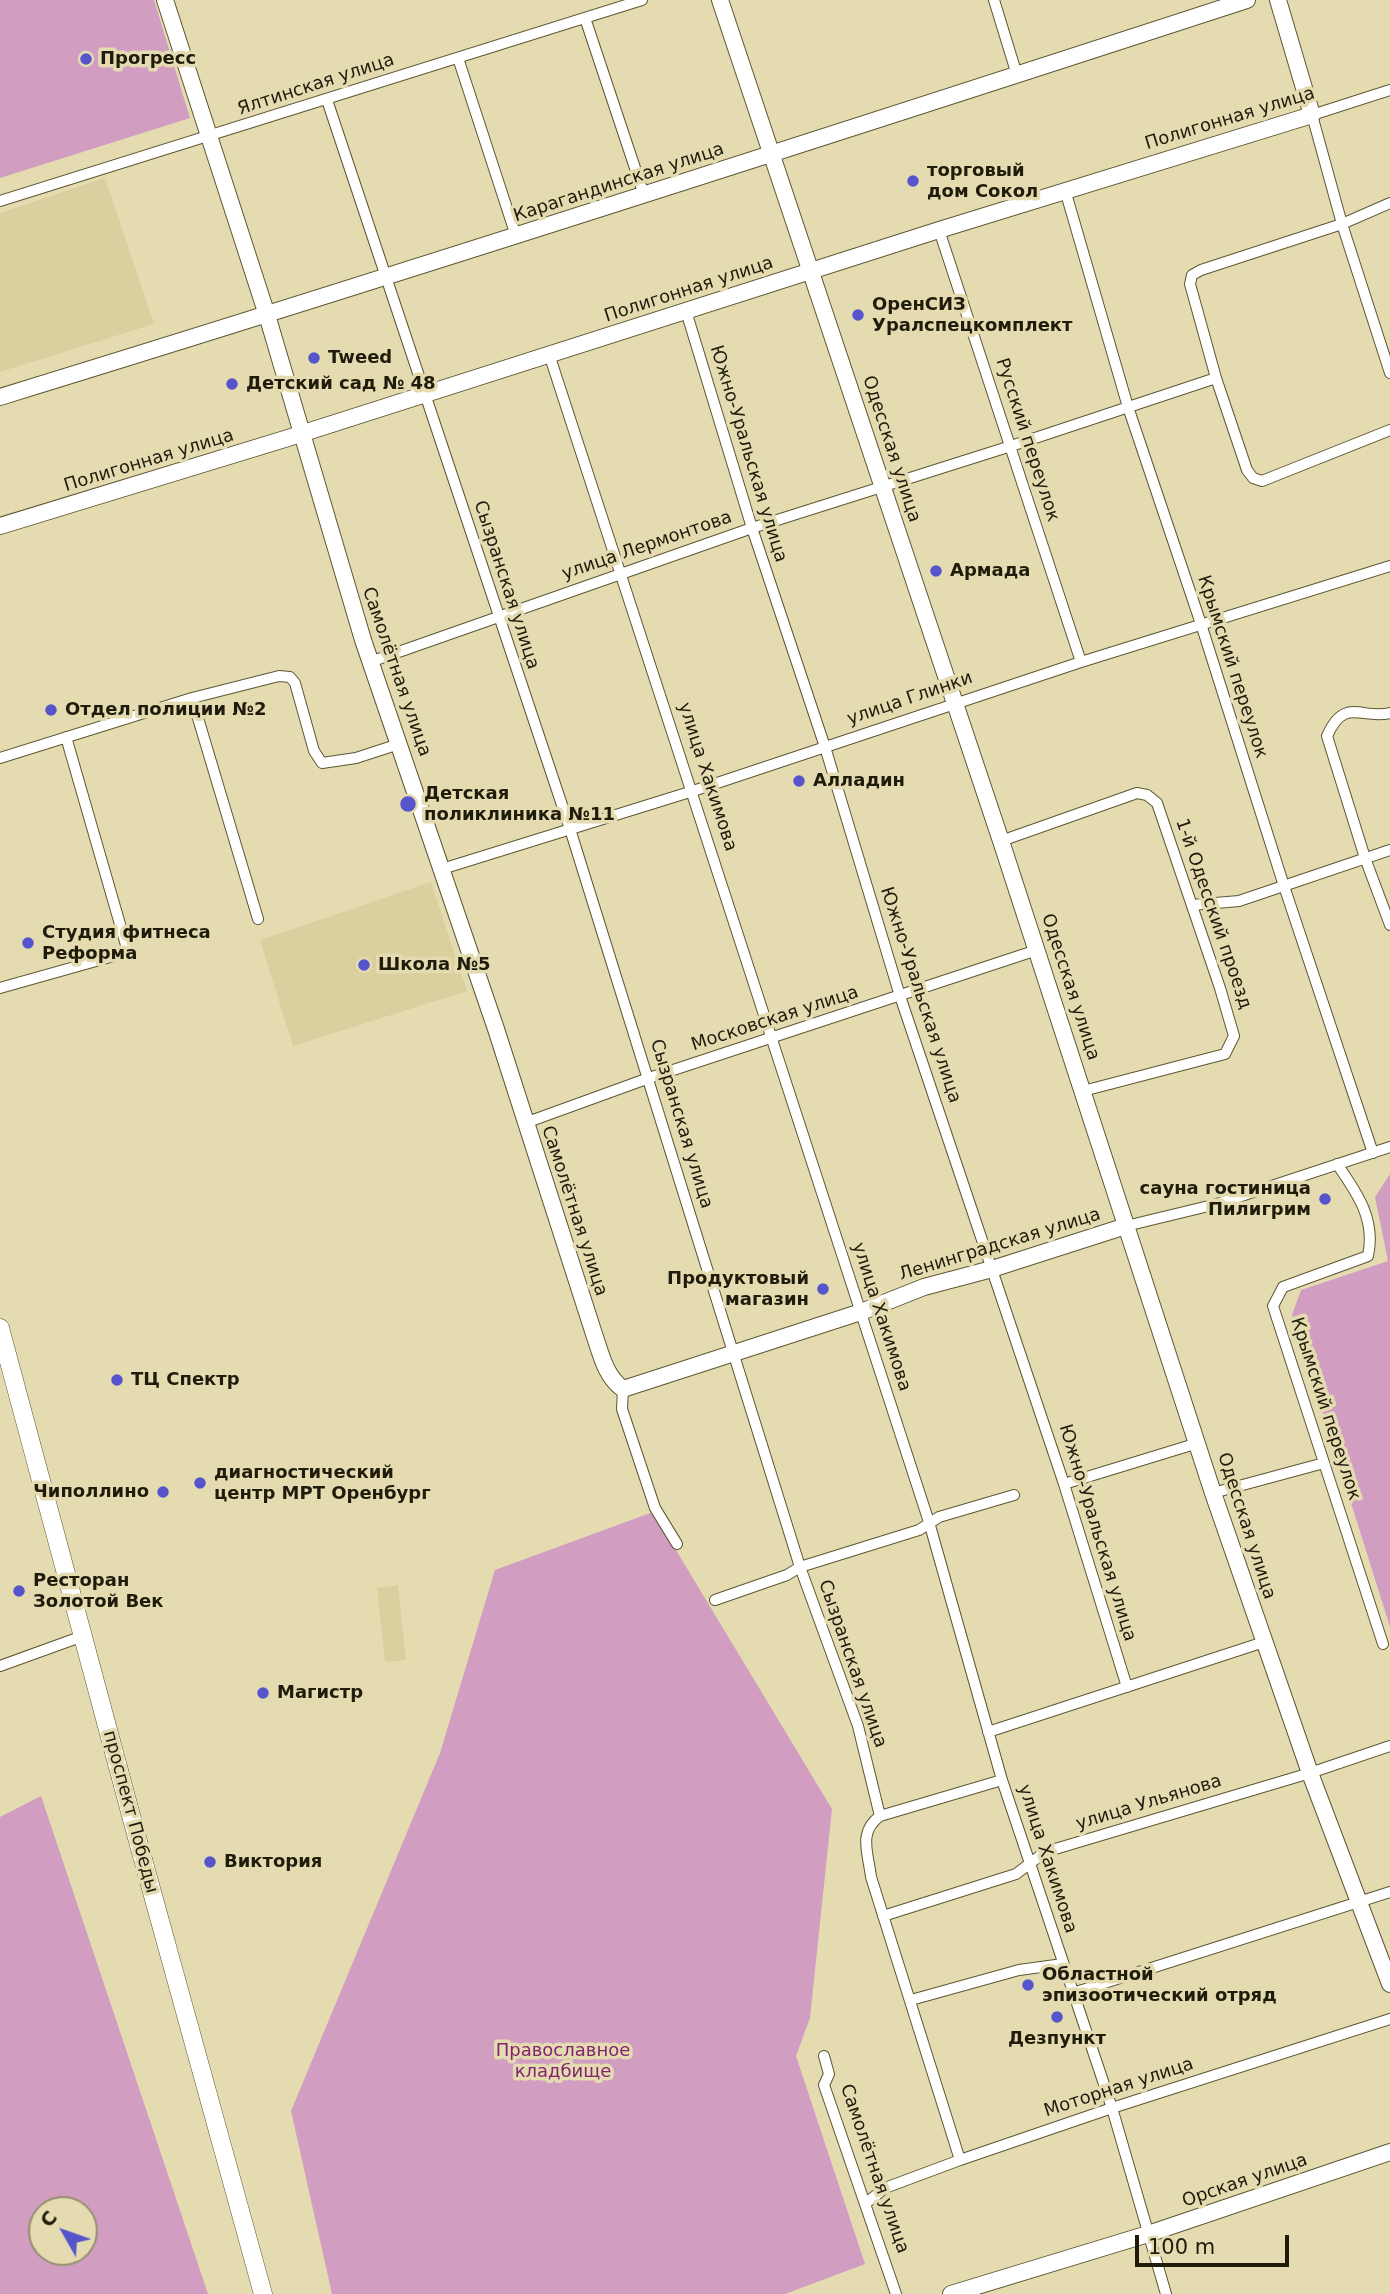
<!DOCTYPE html>
<html>
<head>
<meta charset="utf-8">
<style>
	body { margin:0 }
	#map { position:relative; width:1390px; height:2294px; overflow:hidden; background:#e4dbb1; font-family:"DejaVu Sans",sans-serif }
	canvas { display:block }
	.north { position:absolute; left:28px; top:2196px; width:70px; height:70px; box-sizing:border-box; background:#e4dbb1; border:2px solid #958f6f; border-radius:50%; rotate:310deg; font-size:19px; font-weight:700; line-height:28px; text-align:center; color:#1f1c0c }
	.north::after { content:''; display:block; margin:auto; width:24px; height:32px; background:#5554cb; clip-path:polygon(50% 0,100% 100%,50% 72%,0 100%) }
	.scale { position:absolute; left:1135px; top:2235px; width:154px; height:32px; box-sizing:border-box; border:4px solid #1f1c0c; border-top:0; padding-left:9px; font-size:21px; line-height:24px; white-space:nowrap; color:#1f1c0c; -webkit-text-stroke:5px #e4dbb1; paint-order:stroke }
</style>
</head>
<body>
<div id="map">
<canvas width="1390" height="2294"></canvas>
<div class="north">С</div>
<div class="scale">100 m</div>
</div>
<script>
const ctx = document.querySelector('canvas').getContext('2d');
ctx.lineJoin = 'round';
function paint(path, color) {
  ctx.fillStyle = color;
  ctx.fill(path, 'evenodd');
}
function trace(path, color, width, dash) {
  ctx.strokeStyle = color;
  ctx.lineWidth = width;
  ctx.lineCap = dash ? 'butt' : 'round';
  ctx.setLineDash(dash || []);
  ctx.stroke(path);
}
function drawText(font, color, halo, rows, align = 'center') {
  ctx.font = font + ' "DejaVu Sans",sans-serif';
  ctx.lineWidth = 7;
  ctx.setLineDash([]);
  ctx.textBaseline = 'middle';
  ctx.strokeStyle = halo;
  ctx.fillStyle = color;
  for (const [text, x, y, turn = 0] of rows) {
    ctx.save();
    ctx.translate(x, y);
    ctx.rotate((+turn || 0) * Math.PI / 180);
    ctx.textAlign = isNaN(turn) ? turn : align;
    if (halo) ctx.strokeText(text, 0, 0);
    ctx.fillText(text, 0, 0);
    ctx.restore();
  }
}
paint(new Path2D(`
	M105,178l49,146 -154,48v-159z
	M431,882l36,109 -174,55 -33,-106z
	M398,1585l8,75 -21,2 -8,-74z`), '#dad09f');
paint(new Path2D(`
	M0,0h154l36,118 -190,60z
	M1390,1174v453l-98,-312 9,-25 87,-29 -13,-64z
	M653,1512l179,297 -22,209 -14,38 69,208 -80,30h-453l-41,-183 149,-358 55,-183z
	M41,1796l167,498h-208v-477zM42,2210h42v42h-42z`), '#d19ec1');
const street = new Path2D(`
	M994,0l23,75
	M585,18l59,177
	M458,58l58,178
	M1390,90l-78,25 30,109 48,149
	M327,100l243,729 230,738 58,159 22,90c-22,16 -12,36 -9,61l89,283
	M1065,190l63,217 73,217 83,262 89,267
	M0,201l642,-201
	M1390,203l-48,21 -141,46 -9,5 -2,9 26,94 31,92 6,8 9,3 128,-51
	M939,230l142,432
	M686,311l66,217 73,219 75,249 164,488 63,203
	M549,354l380,1168 73,258 110,328 54,186
	M370,662l382,-134 259,-82 205,-68
	M192,698l66,221
	M1390,713c-29,7 -45,-17 -63,23l38,122 25,67
	M0,758l192,-60 87,-22 11,1 5,6 19,68 8,12 34,-5 43,-14
	M1001,841l136,-48 10,2 10,8 63,185 14,48 -9,18 -142,37
	M442,869l251,-78 388,-129 309,-96
	M1192,905l47,-4 151,-51
	M0,988l128,-36 -62,-215
	M525,1123l124,-45 388,-128
	M1337,1164c20,29 39,55 31,92l-85,31 -10,19 110,338
	M1126,1226l91,-22 173,-57
	M623,1389l-1,20 33,99 22,36
	M1064,1484l134,-41
	M1213,1493l111,-30
	M715,1600l72,-25 13,-8 119,-37 20,-13 75,-22
	M0,1666l83,-30
	M988,1732l276,-90
	M880,1816l122,-36
	M883,1916l133,-42 29,-22 265,-79 80,-27
	M1073,1993l317,-101
	M911,2000l108,-30 44,-6
	M824,2056l5,18 -5,11 72,209
	M865,2204l20,-16 75,-28 152,-52 278,-89`);
const secondary = new Path2D(`
	M165,0l102,315 96,325 133,389 98,305c7,20 11,42 29,55l238,-77 63,-25 68,-18 134,-43
	M720,0l281,841 212,652 97,280 80,211
	M0,397c417,-128 832,-262 1247,-397
	M0,526l288,-88 651,-208 373,-115 -34,-115
	M951,2294l197,-60 242,-82`);
const primary = new Path2D(`
	M0,1328l136,506 127,460`);
trace(street, '#5e5631', 12);
trace(secondary, '#5e5631', 18);
trace(primary, '#5e5631', 19);
trace(street, '#fff', 10);
trace(secondary, '#fff', 16);
trace(primary, '#fff', 18);
for (const [x, y, r, color] of [
	[86,59,7,"#5554cb"],
	[913,181,7,"#5554cb"],
	[858,315,7,"#5554cb"],
	[314,358,7,"#5554cb"],
	[232,384,7,"#5554cb"],
	[936,571,7,"#5554cb"],
	[51,710,7,"#5554cb"],
	[799,781,7,"#5554cb"],
	[408,804,9,"#5554cb"],
	[28,943,7,"#5554cb"],
	[364,965,7,"#5554cb"],
	[1325,1199,7,"#5554cb"],
	[823,1289,7,"#5554cb"],
	[117,1380,7,"#5554cb"],
	[200,1483,7,"#5554cb"],
	[163,1492,7,"#5554cb"],
	[19,1591,7,"#5554cb"],
	[263,1693,7,"#5554cb"],
	[210,1862,7,"#5554cb"],
	[1028,1985,7,"#5554cb"],
	[1057,2017,7,"#5554cb"]
]) {
  const dot = new Path2D();
  dot.arc(x, y, r, 0, 2 * Math.PI);
  ctx.fillStyle = color;
  ctx.fill(dot);
  trace(dot, '#e4dbb1', 2.5);
}
drawText('bold 18px', '#1f1c0c', '#e4dbb1', [
	["Прогресс",100,59],
	["торговый",927,171],
	["дом Сокол",927,192],
	["ОренСИЗ",872,305],
	["Уралспецкомплект",872,326],
	["Tweed",328,358],
	["Детский сад № 48",246,384],
	["Армада",950,571],
	["Отдел полиции №2",65,710],
	["Алладин",813,781],
	["Детская",424,794],
	["поликлиника №11",424,815],
	["Студия фитнеса",42,933],
	["Реформа",42,954],
	["Школа №5",378,965],
	["сауна гостиница",1311,1189,"right"],
	["Пилигрим",1311,1210,"right"],
	["Продуктовый",809,1279,"right"],
	["магазин",809,1300,"right"],
	["ТЦ Спектр",131,1380],
	["диагностический",214,1473],
	["центр МРТ Оренбург",214,1494],
	["Чиполлино",149,1492,"right"],
	["Ресторан",33,1581],
	["Золотой Век",33,1602],
	["Магистр",277,1693],
	["Виктория",224,1862],
	["Областной",1042,1975],
	["эпизоотический отряд",1042,1996],
	["Дезпункт",1057,2039,"center"]
], 'left');
drawText('18px', '#1f1c0c', '#e4dbb1', [
	["Ялтинская улица",316,85,-18],
	["Полигонная улица",1230,119,-17],
	["Карагандинская улица",619,183,-18],
	["Полигонная улица",689,290,-18],
	["Русский переулок",1027,440,72],
	["Одесская улица",891,449,72],
	["Южно-Уральская улица",748,454,73],
	["Полигонная улица",149,461,-17],
	["улица Лермонтова",647,546,-19],
	["Сызранская улица",506,585,72],
	["Крымский переулок",1232,667,72],
	["Самолётная улица",396,672,71],
	["улица Глинки",910,699,-19],
	["улица Хакимова",707,777,72],
	["1-й Одесский проезд",1213,914,71],
	["Одесская улица",1070,987,72],
	["Южно-Уральская улица",920,995,72],
	["Московская улица",775,1019,-18],
	["Сызранская улица",681,1124,73],
	["Самолётная улица",574,1211,72],
	["Ленинградская улица",1000,1245,-17],
	["улица Хакимова",881,1317,72],
	["Крымский переулок",1325,1409,72],
	["Одесская улица",1246,1526,72],
	["Южно-Уральская улица",1097,1533,73],
	["Сызранская улица",852,1664,71],
	["улица Ульянова",1149,1803,-17],
	["проспект Победы",130,1812,75],
	["улица Хакимова",1047,1859,72],
	["Моторная улица",1119,2088,-18],
	["Самолётная улица",874,2169,71],
	["Орская улица",1245,2181,-19]
]);
drawText('18px', '#84246f', '#e4dbb1', [
	["Православное",563,2051],
	["кладбище",563,2072]
]);
</script>
</body>
</html>
